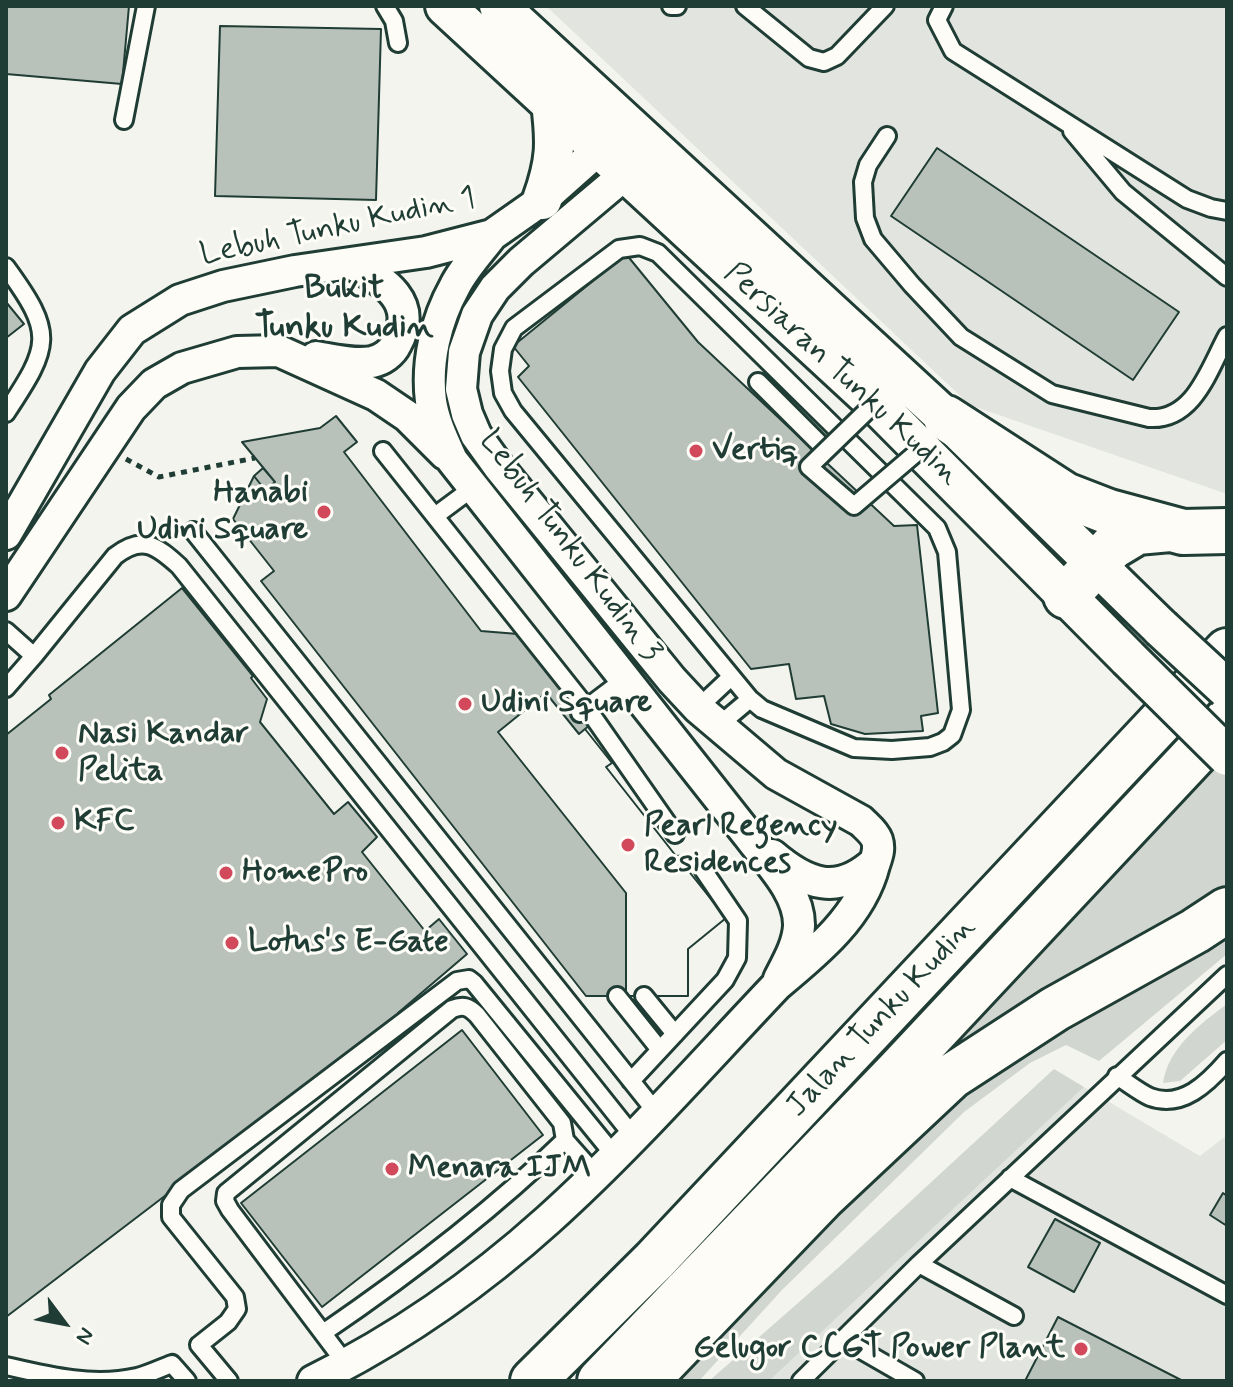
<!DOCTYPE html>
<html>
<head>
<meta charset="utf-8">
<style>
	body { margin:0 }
	#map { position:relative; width:1233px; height:1387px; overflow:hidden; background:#f4f4ef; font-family:Mynerve,sans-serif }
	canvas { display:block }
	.frame { position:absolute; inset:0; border:8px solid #1f3d34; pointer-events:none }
	.north { position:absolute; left:24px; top:1283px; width:80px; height:80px; -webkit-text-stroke:6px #fdfcf7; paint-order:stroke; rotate:122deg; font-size:22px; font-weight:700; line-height:32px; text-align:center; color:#1f3d34 }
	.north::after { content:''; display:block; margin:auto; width:28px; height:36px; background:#1f3d34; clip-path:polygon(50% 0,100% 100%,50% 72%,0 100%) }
</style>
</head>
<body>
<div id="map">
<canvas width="1233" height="1387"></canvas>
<div class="frame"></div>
<div class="north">N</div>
</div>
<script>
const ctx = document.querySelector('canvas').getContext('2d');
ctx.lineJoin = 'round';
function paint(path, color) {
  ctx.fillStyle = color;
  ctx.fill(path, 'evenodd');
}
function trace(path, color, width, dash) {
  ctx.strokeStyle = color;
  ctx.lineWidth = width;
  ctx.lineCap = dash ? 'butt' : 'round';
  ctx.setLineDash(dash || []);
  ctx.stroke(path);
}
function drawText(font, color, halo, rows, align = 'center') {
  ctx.font = font + ' Mynerve,sans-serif';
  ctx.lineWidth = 6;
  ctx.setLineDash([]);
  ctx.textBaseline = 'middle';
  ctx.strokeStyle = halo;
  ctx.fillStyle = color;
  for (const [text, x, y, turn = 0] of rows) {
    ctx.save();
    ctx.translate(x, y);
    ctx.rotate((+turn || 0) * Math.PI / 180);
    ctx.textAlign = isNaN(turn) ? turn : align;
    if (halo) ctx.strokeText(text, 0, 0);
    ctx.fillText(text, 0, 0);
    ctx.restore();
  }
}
paint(new Path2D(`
	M546,6h681v488l-257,-89z
	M1084,1087l116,69 27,-21v246h-458z`), '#e2e5df');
paint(new Path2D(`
	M1227,751v136l-24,17 -174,95 -99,69z
	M1227,935v19l-128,107 -33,-16 -36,18 -66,49 -182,178 -83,91h-25c101,-104 196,-218 314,-303 42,-31 88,-58 134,-83 35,-20 71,-38 105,-60z
	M1227,1004v36l-47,41 -17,2c5,-35 37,-59 64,-79z
	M1054,1069l30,18 -315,294h-60l130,-114z`), '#d1d6d1');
const building = new Path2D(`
	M6,6h123l-7,78 -116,-10z
	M220,26l161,3 -5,171 -161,-4z
	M937,148l242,164 -46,68 -242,-164z
	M626,254l72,88 196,184 23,-1 21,188 -17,3 2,15 -58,3 -34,-10 -7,-28 -28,3 -7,-35 -38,5 -233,-292 11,-11 -16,-20z
	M6,302l18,22 -18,14z
	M336,416l21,26 -13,10 137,179 37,3 72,91 -5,4 27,34 -6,4 70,89 11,-1v14l39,49 -38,31v47h-102l-325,-415 13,-10 -41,-52 21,-43 11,14 10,-8 -33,-40 78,-14z
	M263,468l12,14 -10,8 -11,-14z
	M182,588l71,88 -2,2 16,21 -7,23 74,92 14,-12 29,35 -15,15 63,79 14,-12 28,35 -69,59 3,3 -395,301v-582l45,-36 -2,-4z
	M546,693l33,41 6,-5 27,34 -6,4 70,89 11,-1v14l39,49 -38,31v47h-62v-103l-128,-161z
	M462,1030l81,105 -221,172 -81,-104z
	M1223,1193l4,3v30l-17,-11z
	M1055,1219l45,24 -26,49 -46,-25z
	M1058,1317l125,64h-158z`);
paint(building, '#b9c1bb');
trace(building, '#1f3d34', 2);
const service = new Path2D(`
	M385,6l9,15 4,22
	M671,6h6
	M745,6l64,52 15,4 13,-6 48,-50
	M944,6l-7,14 16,31 234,148 24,9 16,3
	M124,120l22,-114
	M1072,131l51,61 104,85
	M887,136l-19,29 -5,17 2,36 8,21 39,46 49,52 91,57 97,24c45,3 60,-49 78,-82
	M640,246l18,7 279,275 10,24 14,158 -9,25 -9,7 -13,5 -38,3 -38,-2 -92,-39 -12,-10 -237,-288 -10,-18 -3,-22 3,-22 11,-21 105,-79z
	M6,267c49,67 45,78 0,146
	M758,382l67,67
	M383,451l204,257 88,126
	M435,516l39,-29
	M193,531l463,581
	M6,631l28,25 81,-100c27,-21 41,-11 64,10l454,570
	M6,688l28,-32
	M698,708l33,-31
	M580,713l45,-34
	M718,726l32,-27
	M617,996l43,54
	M644,996l31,38
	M1117,1076c11,7 22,16 33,21 32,12 58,-14 77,-36
	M631,1081l94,-101 12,-22 1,-37 -34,-50
	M1010,1178l217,117
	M919,1264l95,52
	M323,1333c85,-58 168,-121 242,-193
	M842,1339l73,42
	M346,1364l-116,-154 -5,-9 1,-8 226,-184c11,-4 16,-3 25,6l85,108 3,17 31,35
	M6,1366c43,10 87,21 131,11 12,-3 24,-9 35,-13l15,17
	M229,1381l-30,-36 29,-23 9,-13 -2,-12 -64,-80v-12l10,-15 276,-209 12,-2 5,4 140,172
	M801,1381l118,-117 308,-289`);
const minor = new Path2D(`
	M492,235c-12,16 -28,33 -37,51 -19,34 -29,76 -24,115 3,21 13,41 21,59l296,375c19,26 52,57 51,91 -1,19 -12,37 -20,53
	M316,357c18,3 38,8 56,5 10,-2 20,-9 24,-18 23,-42 -11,-63 -44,-80
	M6,534l94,-163 32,-41 48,-30 43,-14 72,-15 131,-19 66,-17 50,-35 72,-64
	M6,595l125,-187 23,-24 28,-16 55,-16 42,-1 97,44 31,21 38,38
	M772,855c35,30 66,41 103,7
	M313,1381c85,-42 164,-97 235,-161 81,-73 154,-156 229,-235 40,-33 84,-69 97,-120 3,-9 6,-16 3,-25 -3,-8 -10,-13 -16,-19l-85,-47 -78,-66 -26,-28 -173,-213 -23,-32 -9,-21 -6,-25 3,-37 13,-37 18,-27 26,-26 120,-101`);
const tertiary = new Path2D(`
	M445,6l430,397 253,255
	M499,6l447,412 215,210
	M542,200c14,-39 14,-57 9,-97`);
const trunk = new Path2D(`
	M946,418l119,77 44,17 74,20 44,-1
	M1066,596l46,-49 25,-15 33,-3
	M533,1381l121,-120 573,-610
	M600,1381l299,-311 328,-350
	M646,1381l177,-184 129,-121 103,-67 140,-78 32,-21`);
trace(service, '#1f3d34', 22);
trace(minor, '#1f3d34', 36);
trace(tertiary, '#1f3d34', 44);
trace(trunk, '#1f3d34', 50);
trace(new Path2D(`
	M126,459l33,18 96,-19`), '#1f3d34', 5, [6, 6]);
trace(service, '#fdfcf7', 16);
trace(minor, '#fdfcf7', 30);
trace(tertiary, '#fdfcf7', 38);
trace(trunk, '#fdfcf7', 44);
const serviceBridge = new Path2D(`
	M875,403l-66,64 45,39 68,-58`);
const tertiaryBridge = new Path2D(`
	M1161,628l66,61
	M1128,658l99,98`);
trace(serviceBridge, '#1f3d34', 22, []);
trace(tertiaryBridge, '#1f3d34', 44, []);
trace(serviceBridge, '#fdfcf7', 16);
trace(tertiaryBridge, '#fdfcf7', 38);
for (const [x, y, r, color] of [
	[696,451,8,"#d1495b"],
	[324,512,8,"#d1495b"],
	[465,704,8,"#d1495b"],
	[62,753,8,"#d1495b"],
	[58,823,8,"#d1495b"],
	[628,845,8,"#d1495b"],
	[226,873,8,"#d1495b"],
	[232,943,8,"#d1495b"],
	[392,1169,8,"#d1495b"],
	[1081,1349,8,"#d1495b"]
]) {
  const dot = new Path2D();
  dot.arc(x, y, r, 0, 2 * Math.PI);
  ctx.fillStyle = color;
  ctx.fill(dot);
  trace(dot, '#fdfcf7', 3);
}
drawText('32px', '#1f3d34', '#fdfcf7', [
	["Lebuh Tunku Kudin 1",338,228,-12],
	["Persiaran Tunku Kudin",841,375,43],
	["Lebuh Tunku Kudin 3",569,547,53],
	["Jalan Tunku Kudin",882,1018,-47]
]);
drawText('bold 32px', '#1f3d34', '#fdfcf7', [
	["Vertiq",712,451],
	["Hanabi",308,494,"right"],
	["Udini Square",308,531,"right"],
	["Udini Square",481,704],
	["Nasi Kandar",78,735],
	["Pelita",78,772],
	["KFC",74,823],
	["Pearl Regency",644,827],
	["Residences",644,864],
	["HomePro",242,873],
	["Lotus's E-Gate",248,943],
	["Menara IJM",408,1169],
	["Gelugor CCGT Power Plant",1065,1349,"right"]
], 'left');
drawText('bold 34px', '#1f3d34', '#fdfcf7', [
	["Bukit",344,290],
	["Tunku Kudin",344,329]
]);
</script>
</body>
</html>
